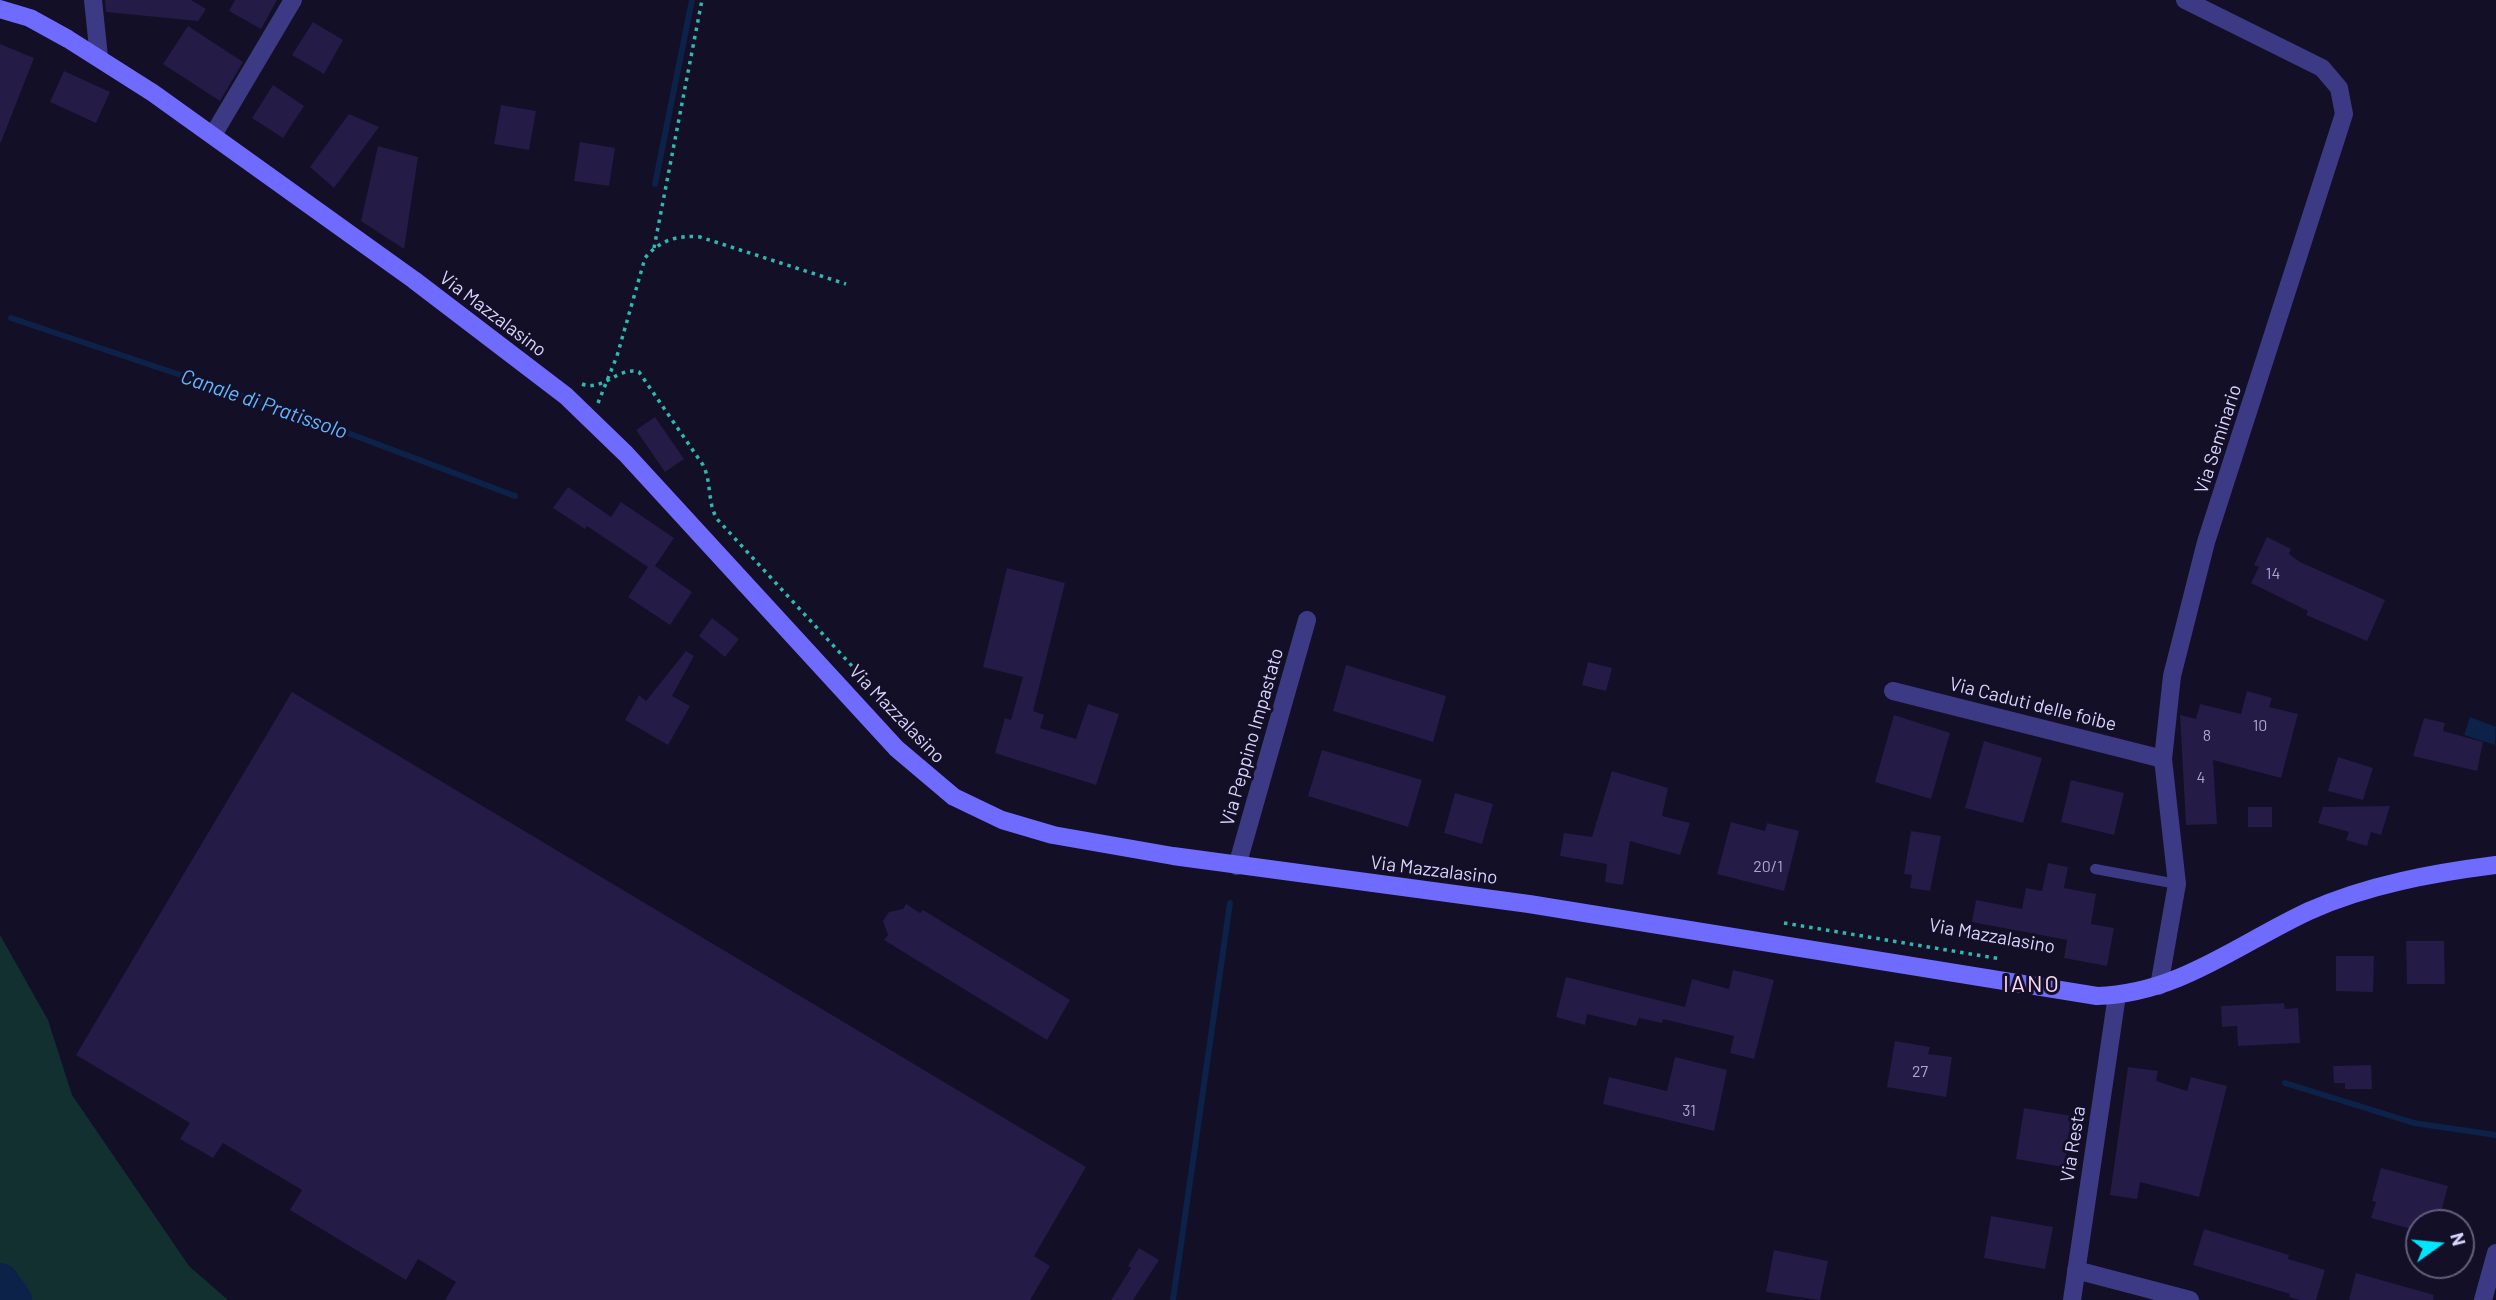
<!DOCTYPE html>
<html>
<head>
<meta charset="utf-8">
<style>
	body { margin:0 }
	#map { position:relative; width:2496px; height:1300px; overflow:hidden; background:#130f26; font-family:Barlow,sans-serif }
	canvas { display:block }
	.north { position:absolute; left:2405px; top:1209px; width:70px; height:70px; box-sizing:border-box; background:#130f26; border:2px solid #625e7d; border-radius:50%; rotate:75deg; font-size:19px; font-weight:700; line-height:28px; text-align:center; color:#d9d4ff }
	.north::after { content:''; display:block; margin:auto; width:24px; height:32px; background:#00e5ff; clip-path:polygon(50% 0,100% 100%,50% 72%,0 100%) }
</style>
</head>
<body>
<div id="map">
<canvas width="2496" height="1300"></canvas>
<div class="north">N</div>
</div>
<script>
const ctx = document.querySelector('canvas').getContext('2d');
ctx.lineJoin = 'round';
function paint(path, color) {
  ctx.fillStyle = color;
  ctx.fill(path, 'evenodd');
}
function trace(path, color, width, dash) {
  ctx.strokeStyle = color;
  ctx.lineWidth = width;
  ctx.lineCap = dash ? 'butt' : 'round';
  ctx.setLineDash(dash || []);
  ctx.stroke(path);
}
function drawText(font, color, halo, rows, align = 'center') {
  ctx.font = font + ' Barlow,sans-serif';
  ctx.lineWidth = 6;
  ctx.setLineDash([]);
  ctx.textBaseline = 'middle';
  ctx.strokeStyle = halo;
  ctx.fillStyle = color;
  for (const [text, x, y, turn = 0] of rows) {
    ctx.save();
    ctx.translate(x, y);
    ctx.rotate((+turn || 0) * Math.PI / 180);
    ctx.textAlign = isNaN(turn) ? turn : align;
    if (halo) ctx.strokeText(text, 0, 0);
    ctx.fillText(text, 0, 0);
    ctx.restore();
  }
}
paint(new Path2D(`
	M0,935l48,85 24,75 117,171 39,34h-228z`), '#12302f');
paint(new Path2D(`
	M2470,717l26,10 -1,18 -31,-10z`), '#0c2248');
trace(new Path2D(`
	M655,184l37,-184
	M11,318l297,100 207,78
	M2285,1083l129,40 82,12
	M1173,1300l57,-397`), '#0c2248', 6);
trace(new Path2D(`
	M0,1282l13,18`), '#0c2248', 38);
paint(new Path2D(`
	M105,0h86l15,9 -8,12 -92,-9z
	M235,0h42l-16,29 -32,-18z
	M313,22l30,18 -19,34 -32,-19z
	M188,26l55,36 -23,39 -57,-37z
	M0,44l34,14 -33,84h-1z
	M64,71l46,21 -14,31 -46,-21z
	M273,85l31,21 -21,32 -31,-20z
	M501,105l35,6 -7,39 -35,-6z
	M349,114l30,13 -45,61 -24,-21z
	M580,142l35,6 -6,38 -35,-5z
	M378,146l40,11 -14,92 -43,-28z
	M655,417l29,42 -19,13 -29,-42z
	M568,487l43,30 10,-15 53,36 -19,28 37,26 -22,33 -42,-28 20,-30 -61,-41 -2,3 -32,-21z
	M2267,537l24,12 -2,5 11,8 85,38 -18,41 -61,-26 2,-4 -57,-28 8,-16 -5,-2z
	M1007,568l58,15 -32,128 11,4 -4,13 36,11 12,-35 31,10 -23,71 -101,-32 10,-35 6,2 12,-43 -40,-10z
	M712,618l27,21 -14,18 -26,-21z
	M686,651l8,5 -22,40 18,10 -22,39 -43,-25 14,-25 7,6z
	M1588,662l24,6 -6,23 -24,-6z
	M1346,665l100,31 -13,46 -100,-31z
	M2247,691l25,7 -3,9 29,7 -17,64 -68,-18 4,64 -31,1 -6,-110 16,4 4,-15 41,10z
	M292,692l794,475 -52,89 16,10 -20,34h-585l11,-18 -38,-23 -12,21 -116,-70 12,-20 -79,-47 -10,15 -33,-19 10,-16 -114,-68z
	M1894,715l56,18 -19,66 -56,-17z
	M2424,718l21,5 -2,8 40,11 -6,29 -64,-15z
	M1984,741l58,17 -19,65 -58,-15z
	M1322,750l100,30 -14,47 -100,-31z
	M2338,757l35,11 -10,32 -35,-9z
	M1612,771l56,17 -6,28 28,7 -10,32 -50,-14 -7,44 -18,-3 2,-18 -47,-8 4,-23 28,4z
	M2071,780l53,13 -10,42 -53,-13z
	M1455,793l38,11 -11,40 -38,-11z
	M2390,806l-9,29 -10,-3 -4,14 -21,-6 3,-8 -31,-9 5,-16z
	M2248,807h24v20h-24z
	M1731,822l34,9 2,-8 32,8 -15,60 -67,-17z
	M1911,831l30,5 -11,55 -20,-3 2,-13 -8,-1z
	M2048,863l20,4 -4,21 32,6 -5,30 23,4 -7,38 -43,-8 3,-18 -95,-18 4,-22 46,9 4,-21 16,3z
	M906,904l14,9 3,-3 147,90 -23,40 -163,-100 4,-5 -5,-14 6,-9 14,-3z
	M2406,941h38l1,43h-38z
	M2336,956h38l-1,36 -37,-1z
	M1733,970l41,10 -20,79 -24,-6 4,-17 -71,-17 -1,4 -23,-5 -3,8 -49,-12 -2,11 -29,-8 10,-40 119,30 7,-28 37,10z
	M2284,1003l1,6 13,-1 2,35 -62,3 -1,-20 -15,1 -1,-21z
	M1895,1041l35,6 -2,7 24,3 -6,40 -59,-10z
	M1675,1057l52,13 -13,61 -111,-27 6,-27 58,14z
	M2371,1065l1,24h-27v-6h-11l-1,-17z
	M2128,1067l30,4 -2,10 31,10 4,-14 36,9 -28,111 -59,-15 -3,17 -27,-4z
	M2024,1108l48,8 -8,51 -48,-8z
	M2381,1168l67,18 -10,37h-19v8l-48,-13 5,-16 -4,-1z
	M1991,1216l62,11 -8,42 -61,-11z
	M2204,1229l85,26 -1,4 37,11 -9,30h-16l-11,-3 1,-3 -97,-29z
	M1139,1248l20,12 -26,40h-22l20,-32 -3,-2z
	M1774,1250l54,11 -8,39 -54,-8z
	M2356,1273l78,22 -1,5h-84z`), '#241b47');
trace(new Path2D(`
	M654,248l48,-248
	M582,384c21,8 36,-18 57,-12l64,93c9,18 4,37 14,54l203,221
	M598,403l19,-47 28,-98c15,-18 32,-23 55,-21l146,47
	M1784,923l217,36`), '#2fb8b0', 3.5, [3.5, 5]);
trace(new Path2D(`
	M2095,869l82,15`), '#3d3a85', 10);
trace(new Path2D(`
	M93,0l6,57
	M213,135l80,-135
	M1893,691l270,68
	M1237,866l70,-246
	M2159,986l18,-102 -14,-125 9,-83 34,-134 138,-428 -5,-26 -17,-20 -137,-68
	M2076,1270l114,30
	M2072,1300l45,-305
	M2483,1300l13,-47`), '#3d3a85', 18);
trace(new Path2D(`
	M0,9l30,9 38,21 85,54 261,187 152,116 60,58 270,294 58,49 48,23 51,15 120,21 356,48 568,92c81,-2 141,-52 212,-85 58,-26 124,-38 187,-46`), '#6f6bff', 18);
drawText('16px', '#aca6d1', null, [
	["14",2273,574],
	["10",2260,726],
	["8",2207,736],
	["4",2201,778],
	["20/1",1768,867],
	["27",1920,1072],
	["31",1689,1111]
]);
drawText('19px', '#d9d4ff', '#130f26', [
	["Via Mazzalasino",493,314,37],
	["Via Seminario",2218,439,-72],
	["Via Caduti delle foibe",2033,704,14],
	["Via Mazzalasino",897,714,46],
	["Via Peppino Impastato",1252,737,-74],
	["Via Mazzalasino",1434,870,7],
	["Via Mazzalasino",1992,936,10],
	["Via Resta",2073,1144,-81]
]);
drawText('italic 21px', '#62b6ff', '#130f26', [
	["Canale di Pratissolo",264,404,19]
]);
ctx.letterSpacing = '2px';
drawText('23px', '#ffd6f0', '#130f26', [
	["IANO",2032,984]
]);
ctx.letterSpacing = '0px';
</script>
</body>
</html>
